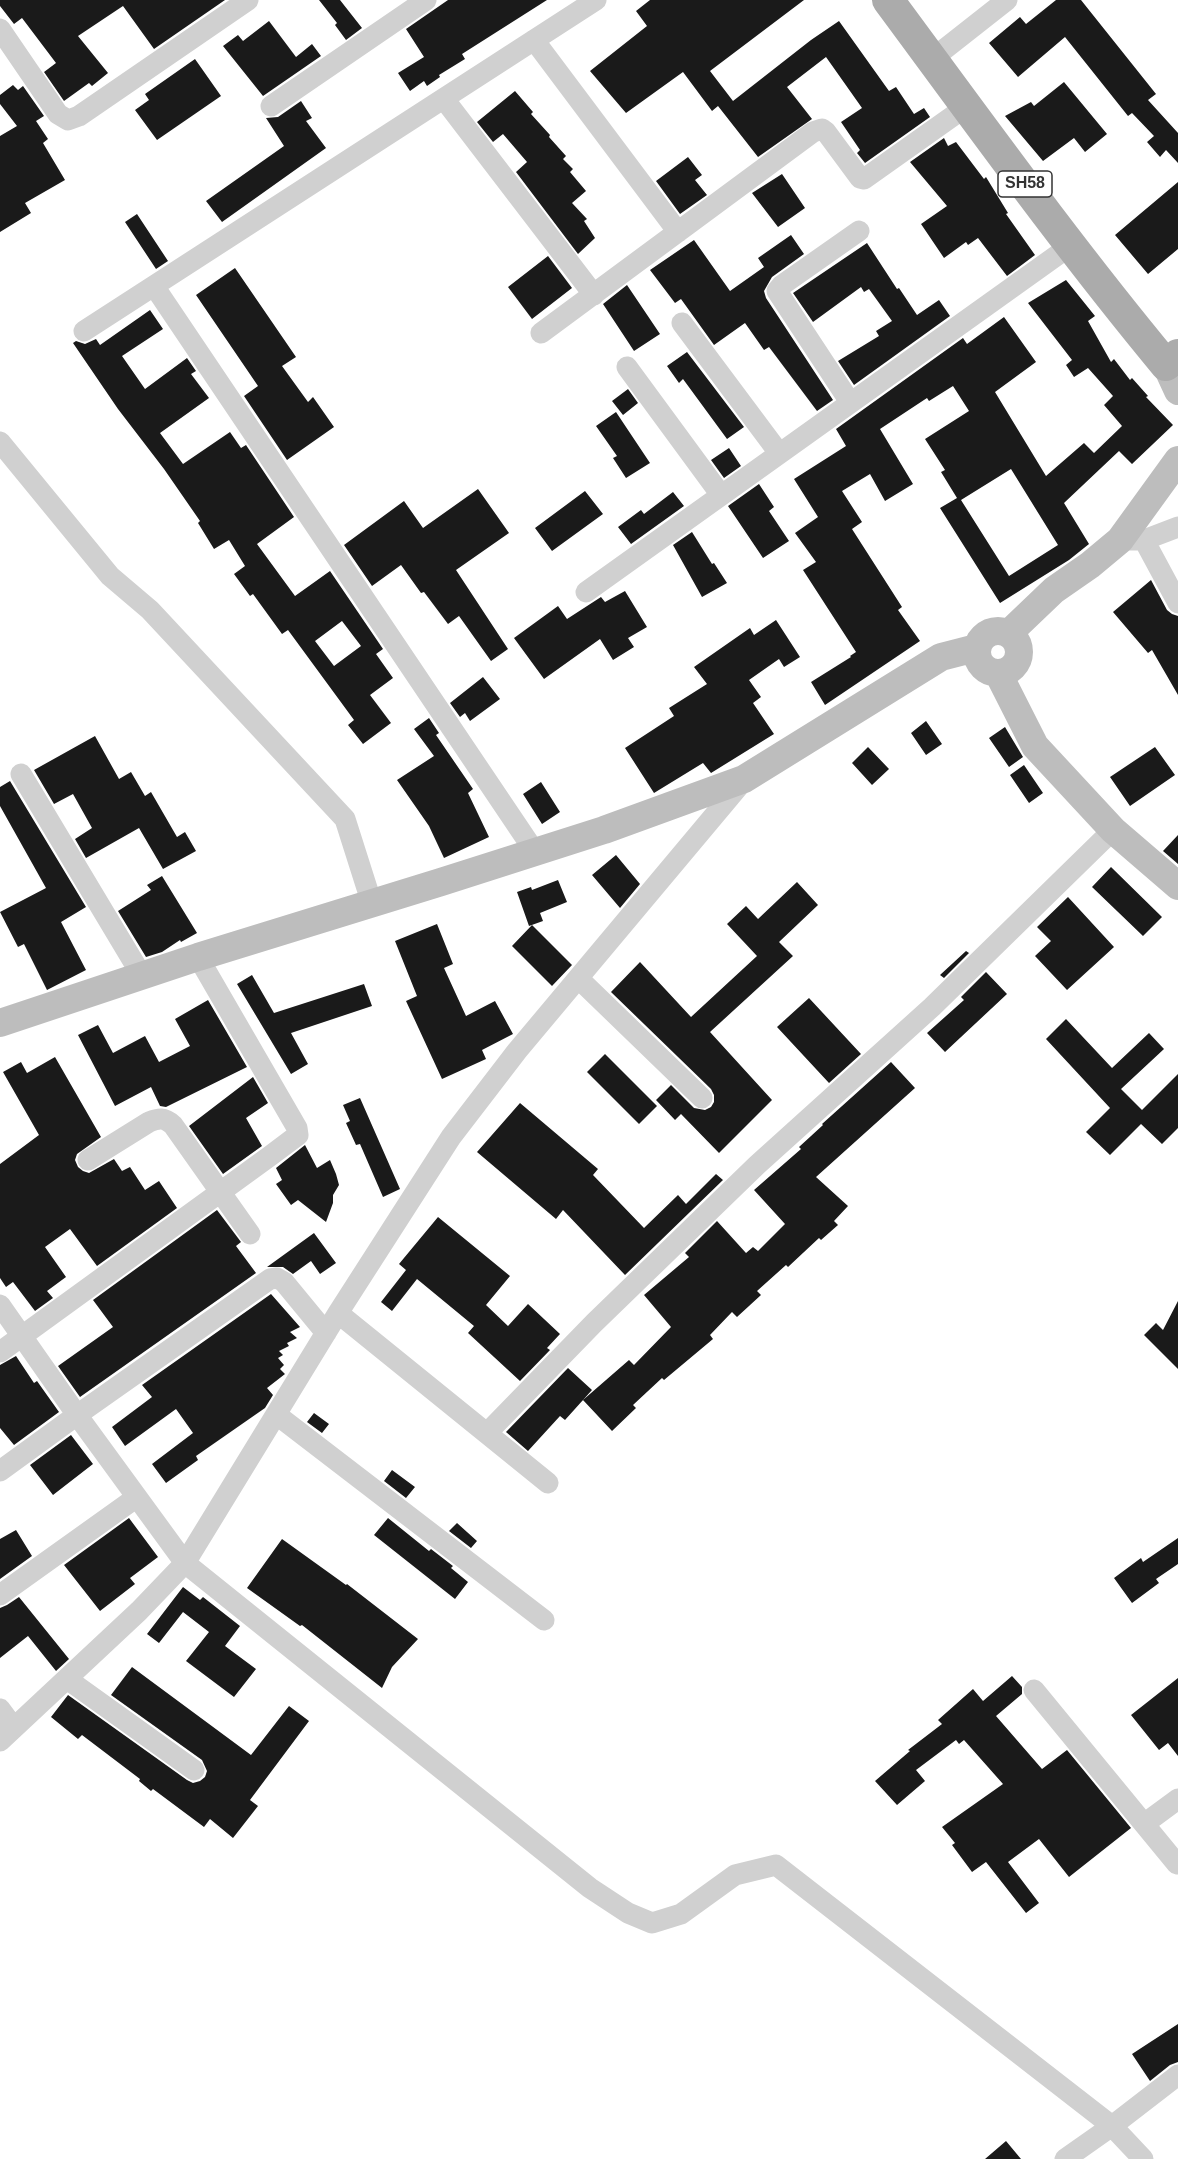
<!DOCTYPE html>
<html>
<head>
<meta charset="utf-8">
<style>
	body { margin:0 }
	canvas { display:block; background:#fff }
</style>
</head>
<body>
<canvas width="1178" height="2159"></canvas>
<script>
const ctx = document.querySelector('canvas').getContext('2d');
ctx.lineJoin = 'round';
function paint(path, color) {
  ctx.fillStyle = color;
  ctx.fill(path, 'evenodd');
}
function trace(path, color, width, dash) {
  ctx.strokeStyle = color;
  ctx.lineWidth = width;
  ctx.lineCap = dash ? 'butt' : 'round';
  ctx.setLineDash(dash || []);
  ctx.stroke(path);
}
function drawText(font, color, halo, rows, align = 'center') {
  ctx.font = font + ' Arial,sans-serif';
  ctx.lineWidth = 6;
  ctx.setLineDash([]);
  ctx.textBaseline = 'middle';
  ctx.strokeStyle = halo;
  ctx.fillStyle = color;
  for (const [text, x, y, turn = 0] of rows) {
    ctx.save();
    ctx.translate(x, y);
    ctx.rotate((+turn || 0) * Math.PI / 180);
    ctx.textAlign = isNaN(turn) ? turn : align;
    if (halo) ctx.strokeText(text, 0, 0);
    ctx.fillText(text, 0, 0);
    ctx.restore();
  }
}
paint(new Path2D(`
	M0,0h225l-71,49 -31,-43 -45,30 30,37 -16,13 -3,-3 -25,18 -20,-29 12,-9 -34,-45 -8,6 -14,-18z
	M319,0h21l22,28 -16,12 -11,-15 2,-2z
	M448,0h99l-85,54 3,5 -26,16 1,2 -13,9 -3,-5 -14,10 -12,-18 26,-16 -18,-28z
	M650,0h154l-94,71 23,30 78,-61 28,-19 50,70 7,-4 18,27 10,-6 6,9 -65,46 -8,-10 3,-3 -19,-28 21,-14 -36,-51 -39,30 25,32 -54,38 -40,-51 -6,5 -29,-39 -57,41 -36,-42 57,-45 -11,-15z
	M1056,0h25l75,94 -8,6 30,33v30l-12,-13 -6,7 -13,-15 7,-6 -22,-23 -4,3 -63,-79 -47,40 -29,-34 31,-26 6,7z
	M269,21l27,36 16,-13 9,12 -58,40 -40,-50 15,-11 5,6z
	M195,59l26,37 -64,44 -22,-30 14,-10 -4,-6z
	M1064,82l43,52 -22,18 -11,-14 -31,23 -38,-45 26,-14 3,4z
	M13,85l5,5 5,-4 21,30 -8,5 12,18 -5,4 22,37 -40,23 6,10 -31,19v-96l17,-10 -17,-22v-9z
	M515,91l18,21 -2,2 19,21 -1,2 17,19 -3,3 10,10 -3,3 16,19 -14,12 15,16 -3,2 11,17 -17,16 -62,-82 11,-10 -24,-28 -10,8 -16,-20z
	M301,101l11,17 -6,3 20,27 -104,74 -16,-21 78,-55 -18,-28 12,-1z
	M944,138l4,8 8,-4 28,37 2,-2 22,36 -2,1 29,41 -28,21 -29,-38 -10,7 -2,-3 -22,16 -23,-34 26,-18 -37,-44z
	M688,157l14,18 -7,5 12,15 -27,19 -24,-33z
	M782,174l23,34 -27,19 -26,-34z
	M1178,182v67l-30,25 -33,-39z
	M137,214l31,47 -12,8 -31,-47z
	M791,235l13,19 -32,23 -8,14 2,7 67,102 -16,11 -48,-64 -5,3 -19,-27 -31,22 -33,-46 -6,4 -25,-33 44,-30 36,51 34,-24 -6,-9z
	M867,243l30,46 2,-1 18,27 22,-15 11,16 -96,69 -16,-24 41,-25 -3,-5 16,-10 -23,-32 -5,3 -3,-5 -48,35 -20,-29z
	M548,256l24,32 -40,31 -24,-32z
	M235,268l61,89 -14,9 26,36 5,-5 21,30 -47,33 -43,-64 14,-10 -62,-91z
	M1066,280l29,36 -7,5 23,41 3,-3 16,21 2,-2 16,18 -2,1 27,28 -41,39 -13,-13 -55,52 25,41 -20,16 -69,43 -60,-95 17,-10 -16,-26 4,-2 -20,-31 44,-28 -16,-25 -24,15 -2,-3 -47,31 33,55 -28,17 -15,-27 -28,17 20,31 -10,7 50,78 -4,3 22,31 -95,64 -14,-23 40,-25 -1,-1 6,-4 -53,-82 13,-8 -21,-29 23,-16 -24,-38 52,-33 -10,-17 127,-91 4,6 37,-27 32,45 -41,30 51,84 38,-33 10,10 28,-27 -18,-21 9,-9 -25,-28 -14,9 -8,-12 6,-5 -44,-57zM1011,469l47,76 -49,31 -48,-76z
	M627,285l33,49 -26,17 -31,-47z
	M150,310l13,19 -41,27 23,33 42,-31 9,13 -5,3 18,24 -49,35 23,31 47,-32 11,16 5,-3 48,72 -37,27 38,52 35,-25 53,78 -7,5 17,24 -23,17 21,28 -28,21 -15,-19 6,-5 -66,-90 -6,4 -29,-40 -3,2 -16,-22 11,-8 -16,-26 -15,9 -16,-26 2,-2 -36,-52 -46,-60 -45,-66 3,-2 9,3 11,-5 4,6zM342,621l19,25 -27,20 -19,-25z
	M687,352l57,75 -17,12 -44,-60 -4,4 -12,-17z
	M628,389l10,14 -15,12 -11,-14z
	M616,412l34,51 -24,15 -13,-20 4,-2 -21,-30z
	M729,448l12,18 -17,12 -13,-18z
	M759,484l15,23 -5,4 20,30 -26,17 -35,-52z
	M478,489l31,44 -53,37 52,79 -17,12 -32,-45 -11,8 -24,-32 -3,1 -20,-28 -29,21 -28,-41 60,-44 19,27z
	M585,491l18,23 -51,37 -17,-23z
	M673,492l11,14 -53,38 -13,-17 23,-17 3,4z
	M692,532l20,32 2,-1 13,20 -25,14 -29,-52z
	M1151,580l16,30 5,4 6,2v79l-26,-45 -4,3 -35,-41z
	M625,591l22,36 -19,11 6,9 -21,13 -13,-21 -56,40 -30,-41 44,-32 9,13 34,-22 4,5z
	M776,620l24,37 -16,10 -5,-8 -30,21 12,17 -8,6 21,31 -63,39 -8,-10 -49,30 -29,-45 49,-32 -5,-8 38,-24 -13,-17 56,-39 4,7z
	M483,677l17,22 -30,22 -5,-8 -5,4 -10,-14z
	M429,718l10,15 -3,2 37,54 -5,4 21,44 -45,21 -15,-32 -32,-46 37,-24 -20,-27z
	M926,721l16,23 -16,11 -15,-22z
	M1005,727l18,30 -14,10 -20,-29z
	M95,736l24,43 12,-7 14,24 6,-4 26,45 8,-5 11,19 -33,18 -24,-41 -53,30 -11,-19 17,-11 -19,-34 -19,10 -20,-34z
	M868,747l21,22 -17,16 -20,-22z
	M1155,747l20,28 -45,31 -20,-29z
	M1024,765l19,28 -14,10 -19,-28z
	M10,781l76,126 -25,15 25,48 -39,20 -23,-46 -6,3 -18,-35 46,-24 -46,-82v-19z
	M541,782l19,30 -18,12 -19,-30z
	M1178,835v29l-15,-13z
	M616,855l24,29 -20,24 -28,-33z
	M1111,867l51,50 -19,19 -51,-49z
	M162,876l35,57 -16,9 -1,-2 -18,12 -16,5 -28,-46 33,-21 -4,-5z
	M558,880l9,22 -27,11 3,8 -14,5 -12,-34 14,-5 1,3z
	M797,882l21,23 -39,37 14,14 -83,76 62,68 -53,53 -38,-39 -6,6 -19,-20 15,-15 23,23 11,2 6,-3 3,-5v-7l-3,-6 -100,-97 29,-30 51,55 66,-61 -30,-32 19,-18 12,13z
	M1068,897l46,50 -47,43 -32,-34 16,-15 -14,-14z
	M437,924l16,40 -9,4 22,48 29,-15 18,33 -31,16 4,9 -44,20 -36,-78 11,-5 -22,-55z
	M532,925l40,40 -20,21 -40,-40z
	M966,951l3,2 -25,25 -4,-3z
	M986,972l21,22 -62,58 -18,-19 37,-33 -3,-3z
	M252,975l22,38 90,-29 8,22 -81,27 17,31 -17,10 -54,-90z
	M809,998l52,56 -32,29 -52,-56z
	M208,1000l39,67 -81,40 -6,-1 -9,-19 -36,19 -37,-71 20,-10 15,28 32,-17 14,26 31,-16 -15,-27z
	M1066,1019l46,49 37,-35 15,16 -43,40 21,21 36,-36v54l-16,16 -21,-20 -31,31 -24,-23 24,-24 -64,-69z
	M605,1054l52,52 -18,18 -52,-52z
	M55,1057l46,80 -24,17 -2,6 3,7 5,4 6,2 25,-14 8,12 8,-4 15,23 14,-9 18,27 -80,58 -27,-37 -25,18 21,30 -19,14 6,7 -18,13 -22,-29 -7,5 -6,-9v-114l39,-29 -36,-63 18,-10 6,11z
	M891,1062l24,26 -99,89 32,29 -14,15 4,4 -17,15 -2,-2 -31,29 -2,-2 -29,26 4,4 -24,22 -5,-5 -22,23 3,4 -49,41 -2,-2 -29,27 3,3 -24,23 -29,-31 46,-40 5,5 37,-38 -27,-32 45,-38 -4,-4 32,-32 29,32 7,-6 5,4 27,-27 -31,-34 47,-41 -2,-2 24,-22 -1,-1z
	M253,1077l15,26 -22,15 16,28 -39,28 -34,-48z
	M360,1098l40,91 -17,8 -23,-53 -4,1 -10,-22 4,-2 -7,-16z
	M520,1103l78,66 -5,6 51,53 34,-33 8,9 30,-30 7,6 -98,95 -62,-65 -7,9 -79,-67z
	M305,1145l12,23 13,-8 6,14 3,11 -6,10v8l-7,19 -28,-22 -7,5 -15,-21 6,-4 -6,-12z
	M217,1210l24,32 -5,4 20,27 -176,124 -22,-31 55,-39 -20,-27z
	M438,1217l72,59 -24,29 22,21 20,-22 32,30 -13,14 3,2 -30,31 -52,-48 6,-7 -57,-47 -25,32 -11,-9 25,-32 -7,-6z
	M314,1233l22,30 -16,11 -9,-13 -18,13 -10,-7h-16z
	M271,1294l29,33 -10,5 7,6 -10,5 2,3 -10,5 4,4 -5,3 6,7 -4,4 5,5 -18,14 6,7 -8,13 -69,48 2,4 -32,23 -14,-19 41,-31 -17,-24 -51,37 -13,-19 40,-30 -10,-12z
	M1178,1301v68l-34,-34 12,-12 7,7z
	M16,1356l18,27 3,-2 22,31 -45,33 -14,-17v-63z
	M568,1368l24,22 -27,30 -5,-4 -32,35 -22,-19z
	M314,1413l15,11 -7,9 -15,-11z
	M71,1435l22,29 -40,31 -23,-30z
	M392,1470l23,17 -9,11 -22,-17z
	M129,1518l29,39 -28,21 5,6 -35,27 -36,-46z
	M388,1518l41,33 2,-2 22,17 -2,2 17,14 -13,17 -81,-64z
	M457,1523l20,18 -6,7 -22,-17z
	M16,1530l16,26 -32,23v-40z
	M1178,1538v26l-22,15 3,4 -27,20 -18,-25 27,-20 2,4z
	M282,1539l64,46 1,-1 71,55 -26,28 -10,21 -80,-63 -2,1 -53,-38z
	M183,1587l17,13 3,-3 37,29 -15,20 31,23 -22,28 -48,-36 23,-29 -26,-20 -24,31 -12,-9z
	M19,1597l50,62 -13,12 -28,-35 -28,22v-50l7,-3z
	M132,1667l119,88 38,-49 20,15 -59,79 8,6 -25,32 -23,-19 -6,8 -51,-38 -2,2 -12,-10 1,-2 -58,-44 -4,4 -27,-22 17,-22 119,85 6,3 7,-2 5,-4 2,-6 -5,-11 -91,-65z
	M1012,1676l10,11v7l-26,22 46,53 25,-19 64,78 -62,49 -30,-38 -31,23 31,41 -13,10 -40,-51 -14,10 -20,-27 3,-2 -13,-16 61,-43 -39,-44 -5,4 -3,-4 -40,30 9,11 -28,24 -22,-24 35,-30 -2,-1 34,-26 -4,-4 35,-31 10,12z
	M1178,1678v78l-10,-13 -9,7 -28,-35z
	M1178,2024v38l-8,3 -20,16 -18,-27z
	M1006,2141l15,18h-36z`), '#1a1a1a');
trace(new Path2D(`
	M0,29l58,85 10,6 11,-4 169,-116
	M534,40l144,192
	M932,59l75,-59
	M444,99l150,196
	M271,106l155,-106
	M154,286l381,566
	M682,323l97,130
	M84,331l512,-331
	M541,333l272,-201 9,-3 4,3 34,46 4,1 103,-73
	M627,367l94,128
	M850,402l-73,-111 5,-6 77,-54
	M0,442l110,134 40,34 195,209 27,85
	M1130,540h14l34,-13
	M1144,540l34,63
	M586,592l484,-346
	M21,774l121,202
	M578,978l124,120
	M88,1160l61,-38c10,-4 15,-5 24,3l77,109
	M0,1305l77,110 -77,56
	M338,1313l210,170
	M326,1333l-42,-51 -7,-4 -7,1 -193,136 108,148 405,325 38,25 24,10 29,-9 54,-39 41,-10 336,261 31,33
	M0,1352l270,-196 28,-21 -1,-7 -99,-171
	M277,1415l267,205
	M487,1433l107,-110 163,-158 175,-158 181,-177
	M0,1595l137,-98
	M67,1679l127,91
	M1034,1690l143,174
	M0,1709l14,19
	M0,1741l139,-130 46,-48 153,-250 113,-176 66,-86 227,-271
	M1144,1824l34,-25
	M1065,2159l47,-33 66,-51`), '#d0d0d0', 21);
trace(new Path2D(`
	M1166,365l12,26
	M977 652a21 21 0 1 1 42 0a21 21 0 1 1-42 0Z
	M1009,633l45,-43 36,-25 30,-25 58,-80
	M998,673l37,73 78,84 65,56
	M0,1023l198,-66 243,-75 163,-52 140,-51 197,-122 35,-9`), '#bdbdbd', 28);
trace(new Path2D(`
	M888,0c91,123 180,247 278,365l12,-10`), '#ababab', 32);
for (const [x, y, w] of [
	[1025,184,54]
]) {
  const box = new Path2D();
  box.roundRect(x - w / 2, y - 13, w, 26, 4.5);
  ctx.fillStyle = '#fff';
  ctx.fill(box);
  trace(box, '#333', 1.5);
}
drawText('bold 16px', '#333', null, [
	["SH58",1025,184]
]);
</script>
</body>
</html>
